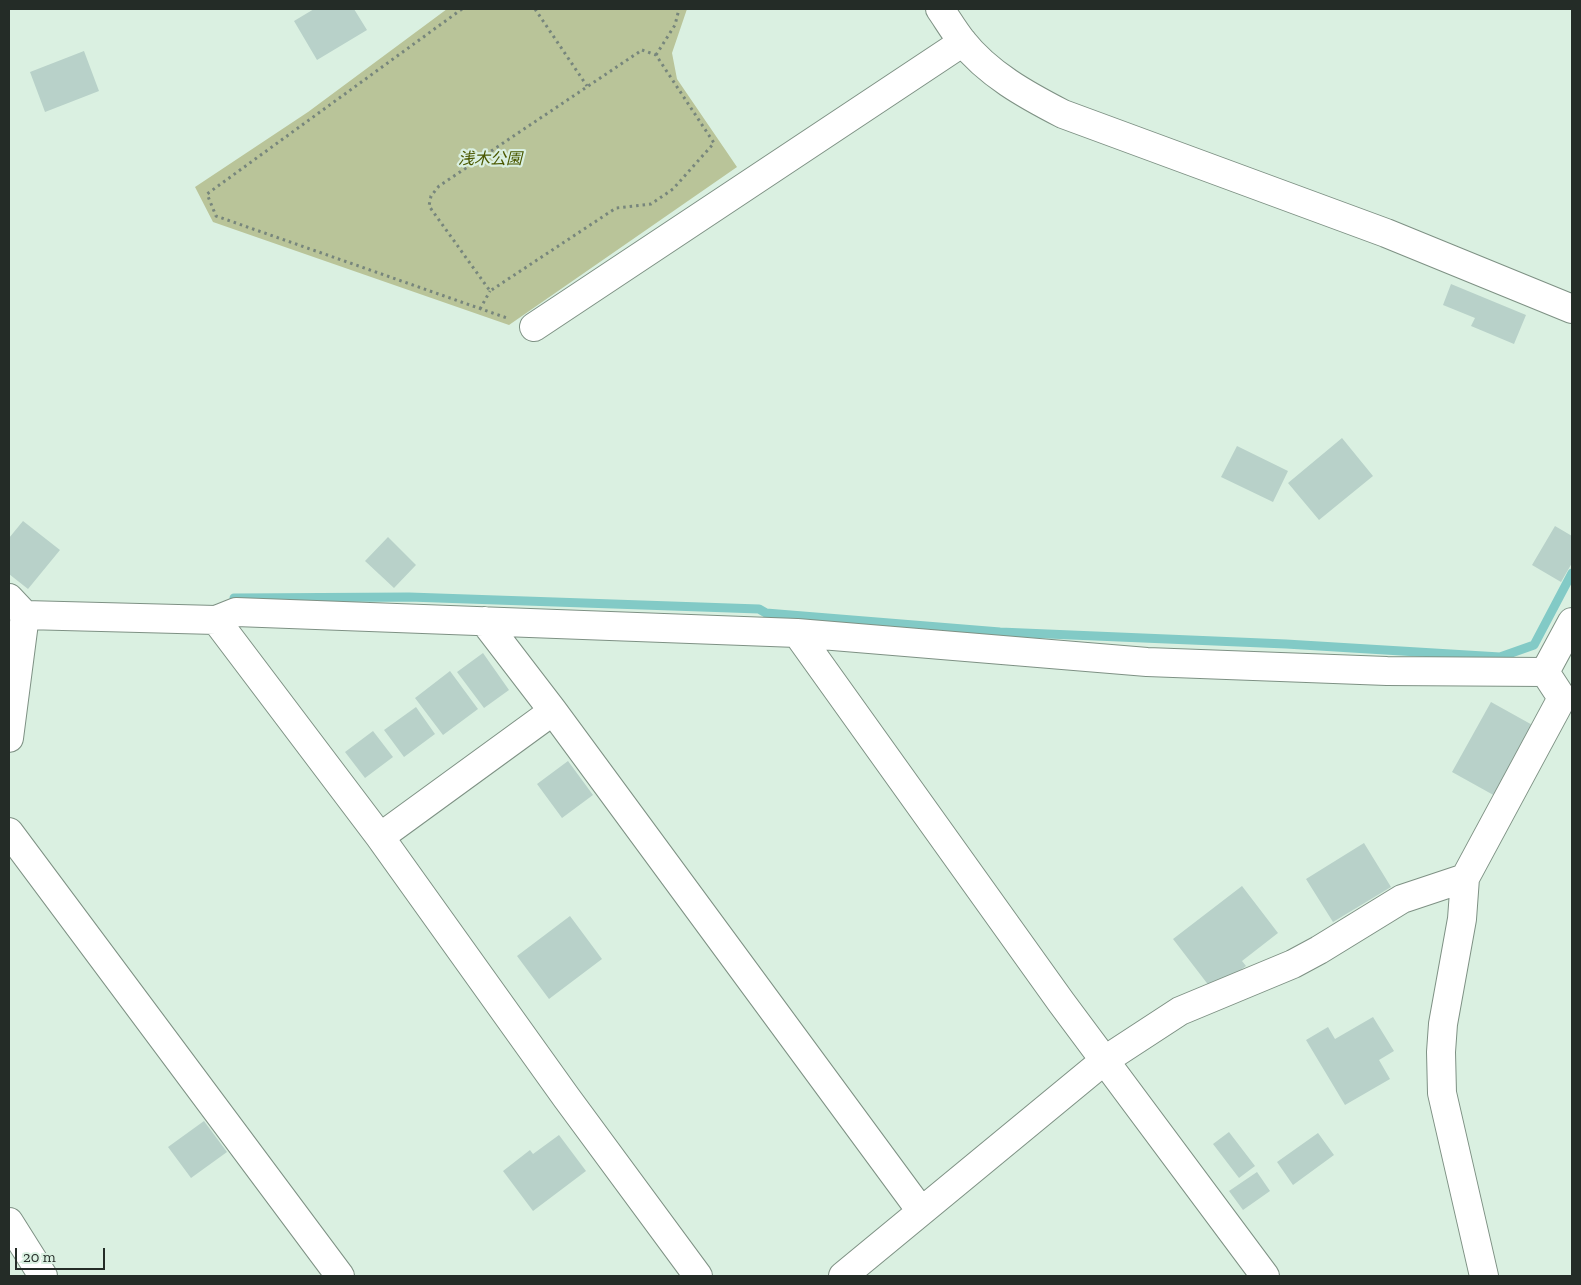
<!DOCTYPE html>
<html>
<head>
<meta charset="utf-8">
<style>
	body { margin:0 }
	#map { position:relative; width:1581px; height:1285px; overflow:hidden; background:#daf0e1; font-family:"Zilla Slab",serif }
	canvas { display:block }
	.frame { position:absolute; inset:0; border:10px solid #242c27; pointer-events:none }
	.scale { position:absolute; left:15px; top:1248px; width:90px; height:22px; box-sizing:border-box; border:2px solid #242c27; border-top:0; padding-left:6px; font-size:15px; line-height:18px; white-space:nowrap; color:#242c27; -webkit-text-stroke:4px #daf0e1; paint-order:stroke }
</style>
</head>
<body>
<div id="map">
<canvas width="1581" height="1285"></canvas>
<div class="frame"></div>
<div class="scale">20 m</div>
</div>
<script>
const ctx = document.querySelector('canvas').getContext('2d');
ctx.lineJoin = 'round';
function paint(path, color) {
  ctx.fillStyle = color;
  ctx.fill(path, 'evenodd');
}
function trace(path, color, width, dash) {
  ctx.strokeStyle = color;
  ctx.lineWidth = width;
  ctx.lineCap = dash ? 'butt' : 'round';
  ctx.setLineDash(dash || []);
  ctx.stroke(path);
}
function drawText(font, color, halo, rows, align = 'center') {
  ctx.font = font + ' "Zilla Slab","Noto Sans JP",serif';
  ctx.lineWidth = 4.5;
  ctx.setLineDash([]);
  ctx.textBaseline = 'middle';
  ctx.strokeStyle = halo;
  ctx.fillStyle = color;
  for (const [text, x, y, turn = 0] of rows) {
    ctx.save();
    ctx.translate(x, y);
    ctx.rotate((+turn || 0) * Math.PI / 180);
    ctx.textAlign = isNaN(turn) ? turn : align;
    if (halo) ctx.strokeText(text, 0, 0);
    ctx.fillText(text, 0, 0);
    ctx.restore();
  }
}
paint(new Path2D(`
	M447,9h240l-15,44 5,26 60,88 -228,158 -296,-103 -18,-35 113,-75z`), '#b9c499');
trace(new Path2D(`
	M234,598l175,-1 350,12 7,4 234,19 286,12 214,13 34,-12 38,-72`), '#82cac6', 9);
paint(new Path2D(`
	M314,9h40l13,21 -50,30 -23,-39z
	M84,51l15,40 -54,21 -15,-40z
	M1451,284l75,31 -12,29 -43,-18 4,-8 -32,-13z
	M1342,438l31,38 -54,44 -31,-37z
	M1237,446l51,25 -15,31 -52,-25z
	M23,521l37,29 -32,39 -19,-15v-36z
	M1555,526l17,10v27l-11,19 -29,-17z
	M388,537l28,28 -22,23 -29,-27z
	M483,653l26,37 -25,18 -27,-36z
	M450,671l28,38 -35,26 -28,-37z
	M1491,702l45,25 -39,70 -45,-25z
	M416,707l19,27 -31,23 -20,-27z
	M373,731l20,26 -28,21 -20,-26z
	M568,761l25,34 -31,23 -25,-34z
	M1364,843l27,44 -58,35 -27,-43z
	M1242,886l36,47 -36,28 4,5 -33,25 -40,-52z
	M570,916l32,43 -53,40 -32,-43z
	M1373,1017l21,34 -15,9 11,19 -45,26 -39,-65 22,-13 7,12z
	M204,1121l23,31 -36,26 -23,-31z
	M1229,1132l26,34 -16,12 -26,-34z
	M1318,1133l16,22 -41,30 -16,-23z
	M559,1135l27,36 -53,40 -30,-40 27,-21 3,4z
	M1257,1172l13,19 -27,19 -14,-19z`), '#b8d1c9');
const minor = new Path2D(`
	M940,9c7,10 14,22 22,32 26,33 64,54 101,73l323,119 186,76
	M534,327l429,-285
	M9,598l16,17 191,5 20,-8 561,21 350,29 240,9 158,1
	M216,620l164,217 186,260 132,179
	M797,633l264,369 204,274
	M1545,672l27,-50
	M553,711l368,500
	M9,738l16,-123
	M9,832l331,444
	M380,837l173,-126 -69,-90
	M9,1222l34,54
	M843,1276l262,-216 75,-49 113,-47 26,-14 83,-51 63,-21
	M1484,1276l-42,-183 -1,-41 2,-28 19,-105 3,-41 97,-180 -17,-26`);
trace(minor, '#7e9184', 30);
trace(new Path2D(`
	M462,9l-255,185 9,22 291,102
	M535,9l52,77
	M642,50l14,5 58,88 -41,46 -22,15 -35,4 -126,83 -61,-85 2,-10 8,-10z
	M656,55l19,-30 4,-16
	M480,309l10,-18`), '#77867c', 3, [2.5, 4]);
trace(minor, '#fff', 28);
drawText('italic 16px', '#4a5800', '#daf0e1', [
	["浅木公園",490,159]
]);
</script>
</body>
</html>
